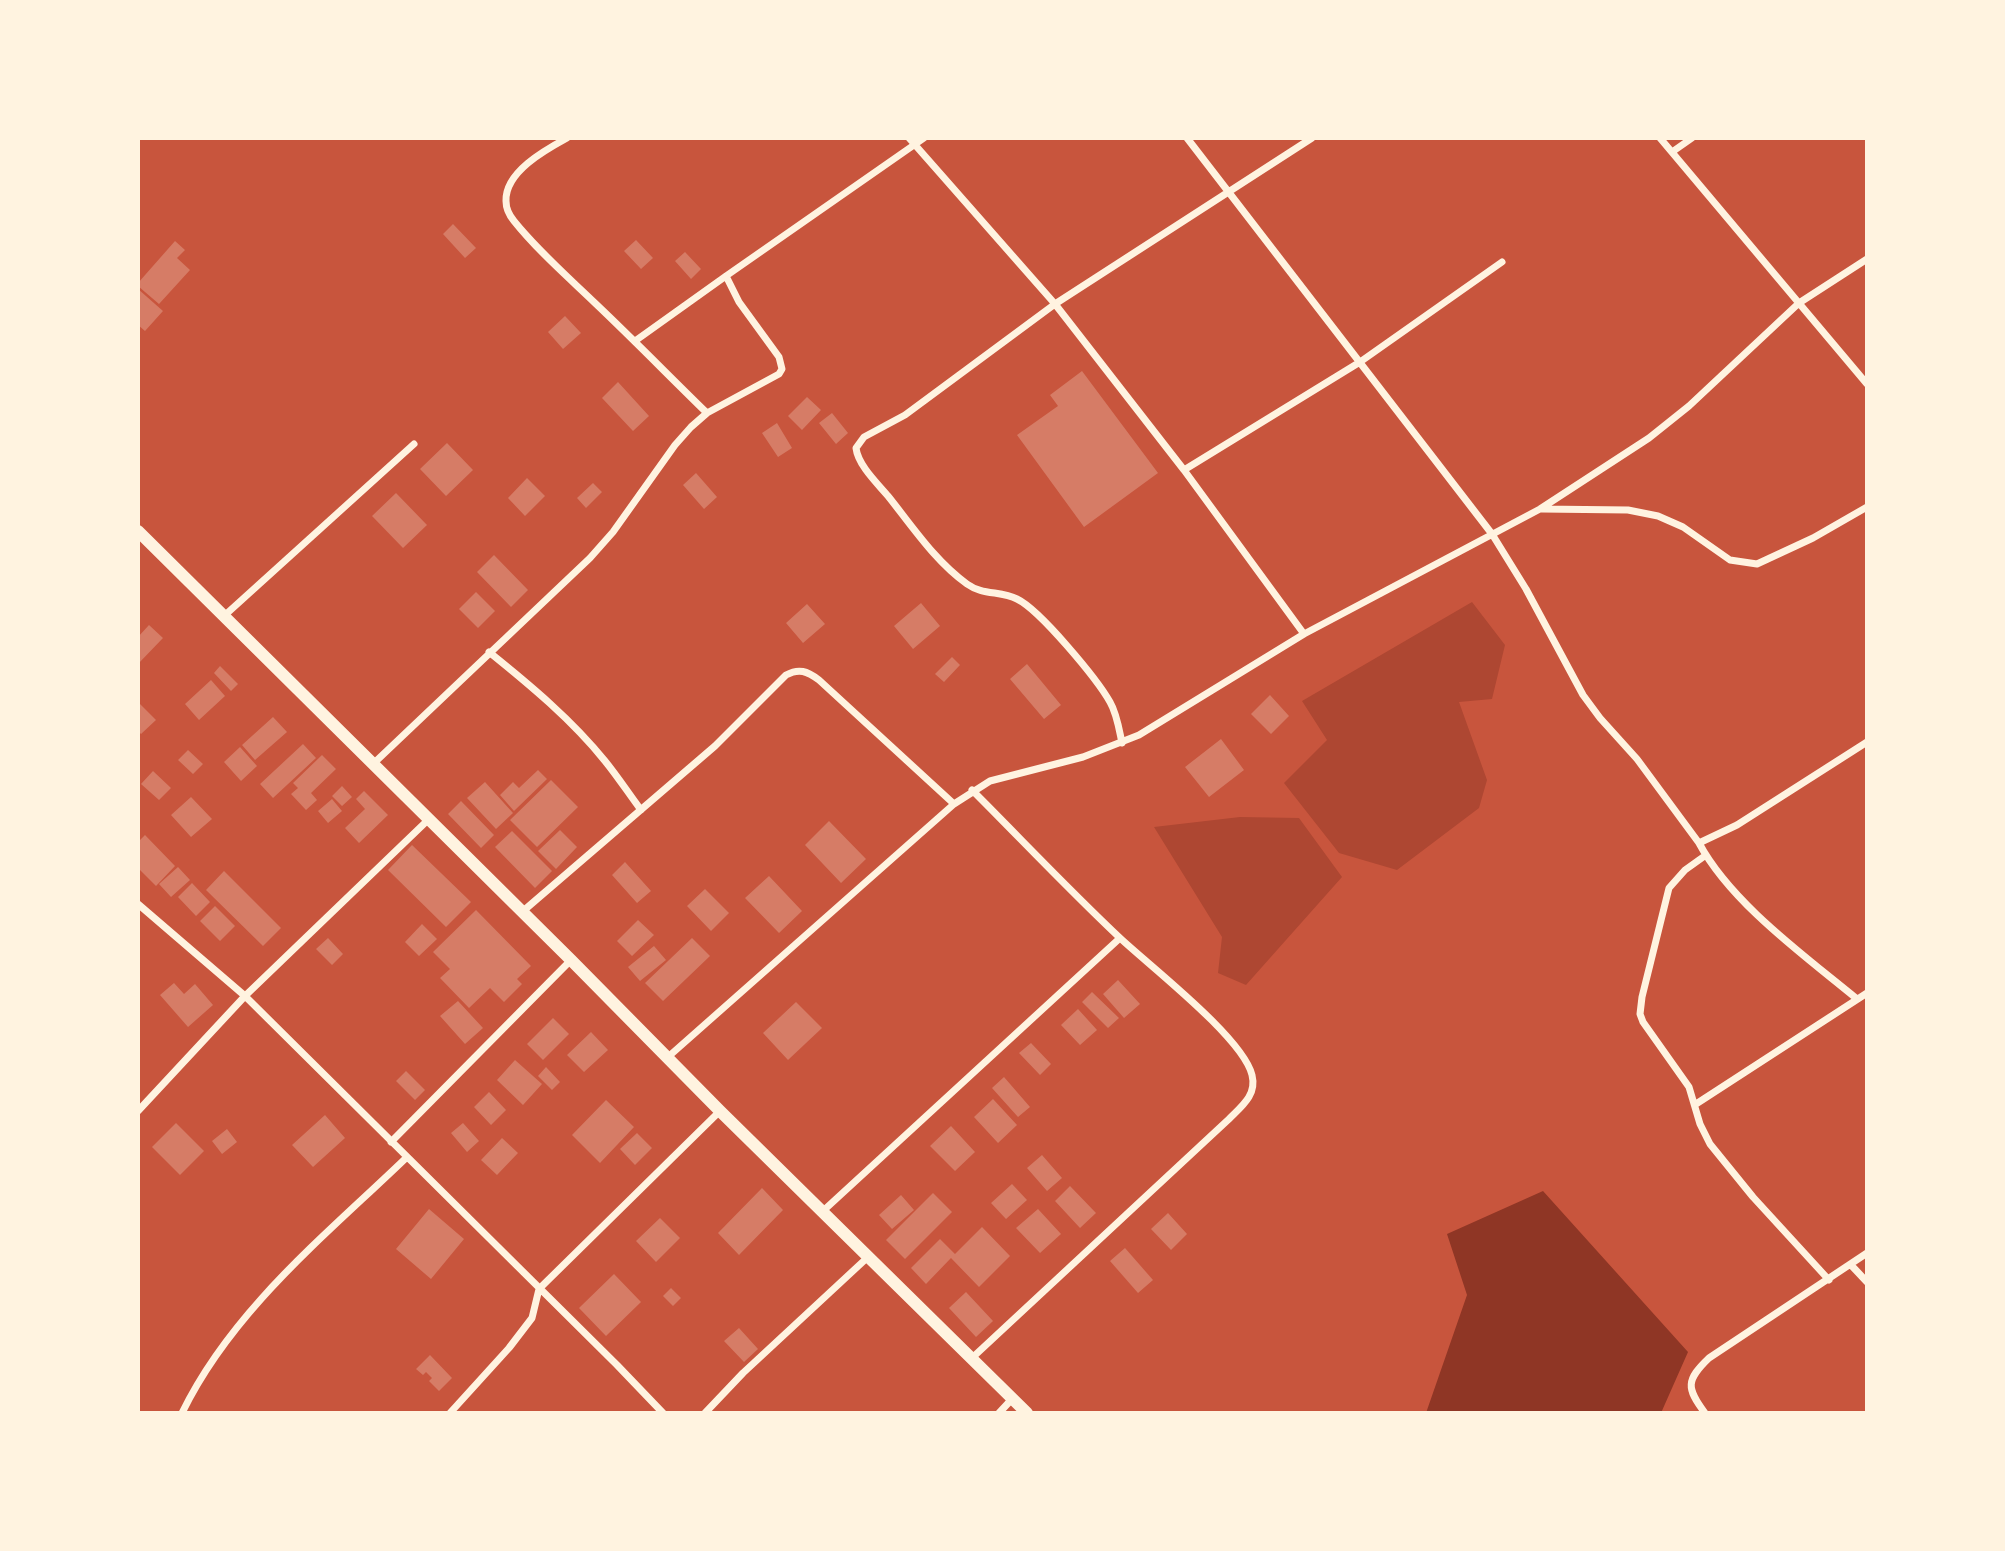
<!DOCTYPE html>
<html>
<head>
<meta charset="utf-8">
<style>
	body { margin:0 }
	#map { position:relative; width:2005px; height:1551px; overflow:hidden; background:#c8553d; font-family:"Varela Round",sans-serif }
	canvas { display:block }
	.frame { position:absolute; inset:0; border:140px solid #fff3e0; pointer-events:none }
</style>
</head>
<body>
<div id="map">
<canvas width="2005" height="1551"></canvas>
<div class="frame"></div>
</div>
<script>
const ctx = document.querySelector('canvas').getContext('2d');
ctx.lineJoin = 'round';
function paint(path, color) {
  ctx.fillStyle = color;
  ctx.fill(path, 'evenodd');
}
function trace(path, color, width, dash) {
  ctx.strokeStyle = color;
  ctx.lineWidth = width;
  ctx.lineCap = dash ? 'butt' : 'round';
  ctx.setLineDash(dash || []);
  ctx.stroke(path);
}
paint(new Path2D(`
	M1472,602l33,43 -13,54 -33,3 28,78 -8,28 -82,62 -58,-17 -55,-70 43,-43 -25,-39z
	M1240,817l59,1 43,59 -96,108 -28,-12 4,-36 -68,-110z`), '#ae4732');
paint(new Path2D(`
	M1543,1191l145,161 -27,61h-235l41,-118 -20,-61z`), '#8f3625');
paint(new Path2D(`
	M453,224l23,24 -11,10 -22,-24z
	M636,240l17,18 -12,11 -17,-18z
	M175,241l10,9 -8,8 13,12 -31,34 -21,-18v-3z
	M685,252l16,17 -10,10 -16,-18z
	M138,289l25,22 -18,20 -7,-6z
	M565,316l16,17 -18,16 -15,-17z
	M1082,371l76,102 -74,54 -67,-92 41,-29 -8,-11z
	M618,382l31,34 -16,15 -31,-33z
	M807,397l14,13 -19,20 -14,-14z
	M832,413l16,20 -12,11 -17,-21z
	M777,423l15,25 -14,9 -16,-24z
	M447,443l26,27 -27,26 -26,-27z
	M696,473l21,24 -13,12 -21,-24z
	M527,478l18,18 -20,20 -17,-18z
	M593,483l9,9 -16,16 -9,-10z
	M396,493l31,32 -24,23 -31,-32z
	M494,555l34,35 -17,17 -34,-35z
	M476,592l19,19 -17,17 -19,-19z
	M921,603l19,23 -27,23 -19,-23z
	M807,604l18,20 -22,19 -17,-20z
	M149,625l14,13 -25,26v-27z
	M952,657l8,8 -16,17 -9,-8z
	M1027,664l34,41 -17,14 -34,-40z
	M220,666l18,18 -7,7 -17,-18z
	M211,680l14,16 -26,24 -14,-16z
	M1270,695l19,21 -18,18 -20,-20z
	M138,702l18,18 -15,14 -3,-3z
	M273,717l14,15 -32,28 -13,-15z
	M1221,739l23,31 -35,27 -24,-30z
	M303,744l13,14 -43,40 -13,-14z
	M240,747l17,19 -16,15 -17,-19z
	M188,750l15,14 -10,10 -15,-14z
	M322,755l14,14 -25,24 6,7 -11,10 -15,-16 7,-6 -5,-5z
	M538,770l9,9 -33,32 -14,-16 13,-13 6,6z
	M153,771l18,17 -12,12 -18,-16z
	M551,780l27,27 -41,40 -27,-27z
	M485,782l28,31 -17,16 -29,-31z
	M342,786l10,11 -10,9 -10,-10z
	M364,791l24,24 -29,28 -14,-15 20,-19 -9,-10z
	M191,797l21,22 -21,18 -20,-22z
	M332,799l10,12 -14,12 -10,-12z
	M461,801l33,34 -13,13 -33,-34z
	M829,821l37,38 -25,24 -36,-38z
	M560,830l17,17 -21,22 -18,-18z
	M512,831l40,40 -17,17 -40,-41z
	M145,835l30,31 -19,20 -18,-18v-26z
	M412,845l59,57 -25,25 -58,-57z
	M625,862l26,29 -14,12 -25,-28z
	M178,867l12,13 -19,17 -12,-13z
	M224,871l57,57 -18,18 -57,-56z
	M769,876l33,35 -23,22 -34,-35z
	M192,883l18,19 -14,14 -18,-19z
	M705,889l24,24 -18,18 -24,-25z
	M215,906l20,20 -15,15 -20,-20z
	M476,910l55,56 -14,13 5,5 -18,18 -14,-14 -21,20 -29,-30 10,-9 -17,-17z
	M638,920l16,15 -22,21 -15,-15z
	M422,924l15,15 -18,17 -14,-14z
	M328,938l15,16 -11,11 -16,-16z
	M692,938l18,18 -47,45 -18,-18z
	M654,946l12,14 -26,21 -12,-14z
	M1118,980l22,24 -16,14 -21,-24z
	M174,983l10,11 11,-10 18,21 -25,22 -28,-32z
	M1092,992l27,26 -11,10 -26,-26z
	M458,1001l25,27 -18,16 -25,-28z
	M796,1002l26,26 -34,32 -25,-27z
	M1078,1009l19,21 -17,15 -19,-20z
	M553,1018l16,16 -26,26 -16,-16z
	M591,1032l17,18 -24,22 -17,-17z
	M1031,1043l20,21 -11,11 -21,-22z
	M515,1060l27,24 -19,21 -26,-25z
	M546,1067l14,15 -8,8 -14,-14z
	M406,1071l19,19 -10,10 -19,-19z
	M1004,1077l26,30 -12,10 -26,-29z
	M489,1092l17,18 -15,15 -17,-18z
	M993,1099l24,26 -19,18 -24,-26z
	M606,1100l28,27 -34,36 -28,-28z
	M325,1115l20,23 -32,29 -21,-22z
	M176,1123l28,28 -24,24 -28,-28z
	M463,1123l16,18 -12,11 -16,-19z
	M951,1126l24,26 -20,19 -25,-25z
	M227,1129l10,13 -15,12 -10,-13z
	M637,1133l15,15 -17,17 -15,-16z
	M502,1138l16,15 -21,22 -16,-15z
	M1042,1155l20,23 -15,13 -20,-23z
	M1012,1184l15,16 -21,19 -15,-16z
	M1070,1186l26,27 -16,15 -25,-27z
	M762,1188l21,22 -44,45 -21,-22z
	M933,1193l19,19 -47,47 -19,-19z
	M901,1195l13,15 -22,19 -13,-14z
	M429,1209l35,30 -33,40 -35,-30z
	M1038,1209l23,25 -21,19 -24,-25z
	M1168,1213l19,21 -16,16 -20,-21z
	M660,1218l20,20 -24,24 -20,-21z
	M982,1227l28,29 -31,31 -28,-29 -25,26 -15,-16 29,-29 15,15z
	M1125,1248l28,32 -15,13 -28,-32z
	M614,1274l27,28 -35,34 -27,-28z
	M671,1288l10,10 -8,8 -10,-10z
	M966,1292l27,29 -17,16 -27,-29z
	M739,1328l19,21 -14,13 -20,-21z
	M430,1355l22,23 -13,13 -10,-10 3,-3 -6,-6 -3,3 -7,-6z`), '#d67c66');
trace(new Path2D(`
	M567,138c-22,12 -62,34 -61,63 0,7 3,14 8,20 24,30 54,56 82,83 38,36 74,73 111,109
	M909,138l146,166 129,166 120,164
	M1187,138l305,396 34,55 57,106 17,23 37,41 62,84 38,-18 130,-83
	M1660,138l207,246
	M1672,152l20,-14
	M635,341l91,-65
	M1184,470l176,-108 142,-100
	M1541,509l87,1 30,6 25,11 47,33 27,4 56,-26 54,-31
	M224,616l190,-172
	M489,652c41,33 83,68 116,109 13,16 24,33 36,49
	M1122,743c-3,-14 -5,-29 -12,-41 -13,-23 -70,-92 -93,-103 -16,-8 -35,-4 -50,-15 -32,-23 -55,-58 -79,-88 -11,-13 -30,-31 -32,-48l8,-11 41,-22 150,-111 257,-166
	M373,764l217,-206 23,-26 62,-87 16,-18 16,-14 72,-39 3,-5 -3,-12 -40,-55 -13,-26 198,-138
	M1699,843c32,60 106,113 158,156
	M1706,855l-21,15 -16,18 -27,109 -2,17 3,8 46,65 11,37 10,20 43,53 76,83
	M138,904l107,92 372,369 46,48
	M522,912l193,-166 71,-71c13,-7 21,-4 33,5l135,124
	M668,1057l286,-253 36,-23 93,-24 56,-22 165,-101 236,-125 109,-71 40,-32 110,-103 68,-44
	M1696,1104l171,-111
	M138,1111l107,-115 184,-177
	M391,1142l180,-182
	M823,1211l297,-273
	M1851,1265l16,17
	M972,1358l257,-239c13,-13 28,-24 23,-44 -9,-37 -101,-108 -132,-137 -51,-48 -99,-99 -148,-148
	M182,1413c50,-103 144,-178 224,-255
	M450,1413l59,-65 23,-30 7,-29 181,-178
	M705,1413l38,-40 125,-116
	M999,1413l13,-14
	M1705,1413c-19,-25 -19,-33 4,-55l158,-105`), '#fff3e0', 7);
trace(new Path2D(`
	M138,531l433,429 149,151 307,302`), '#fff3e0', 12);
</script>
</body>
</html>
